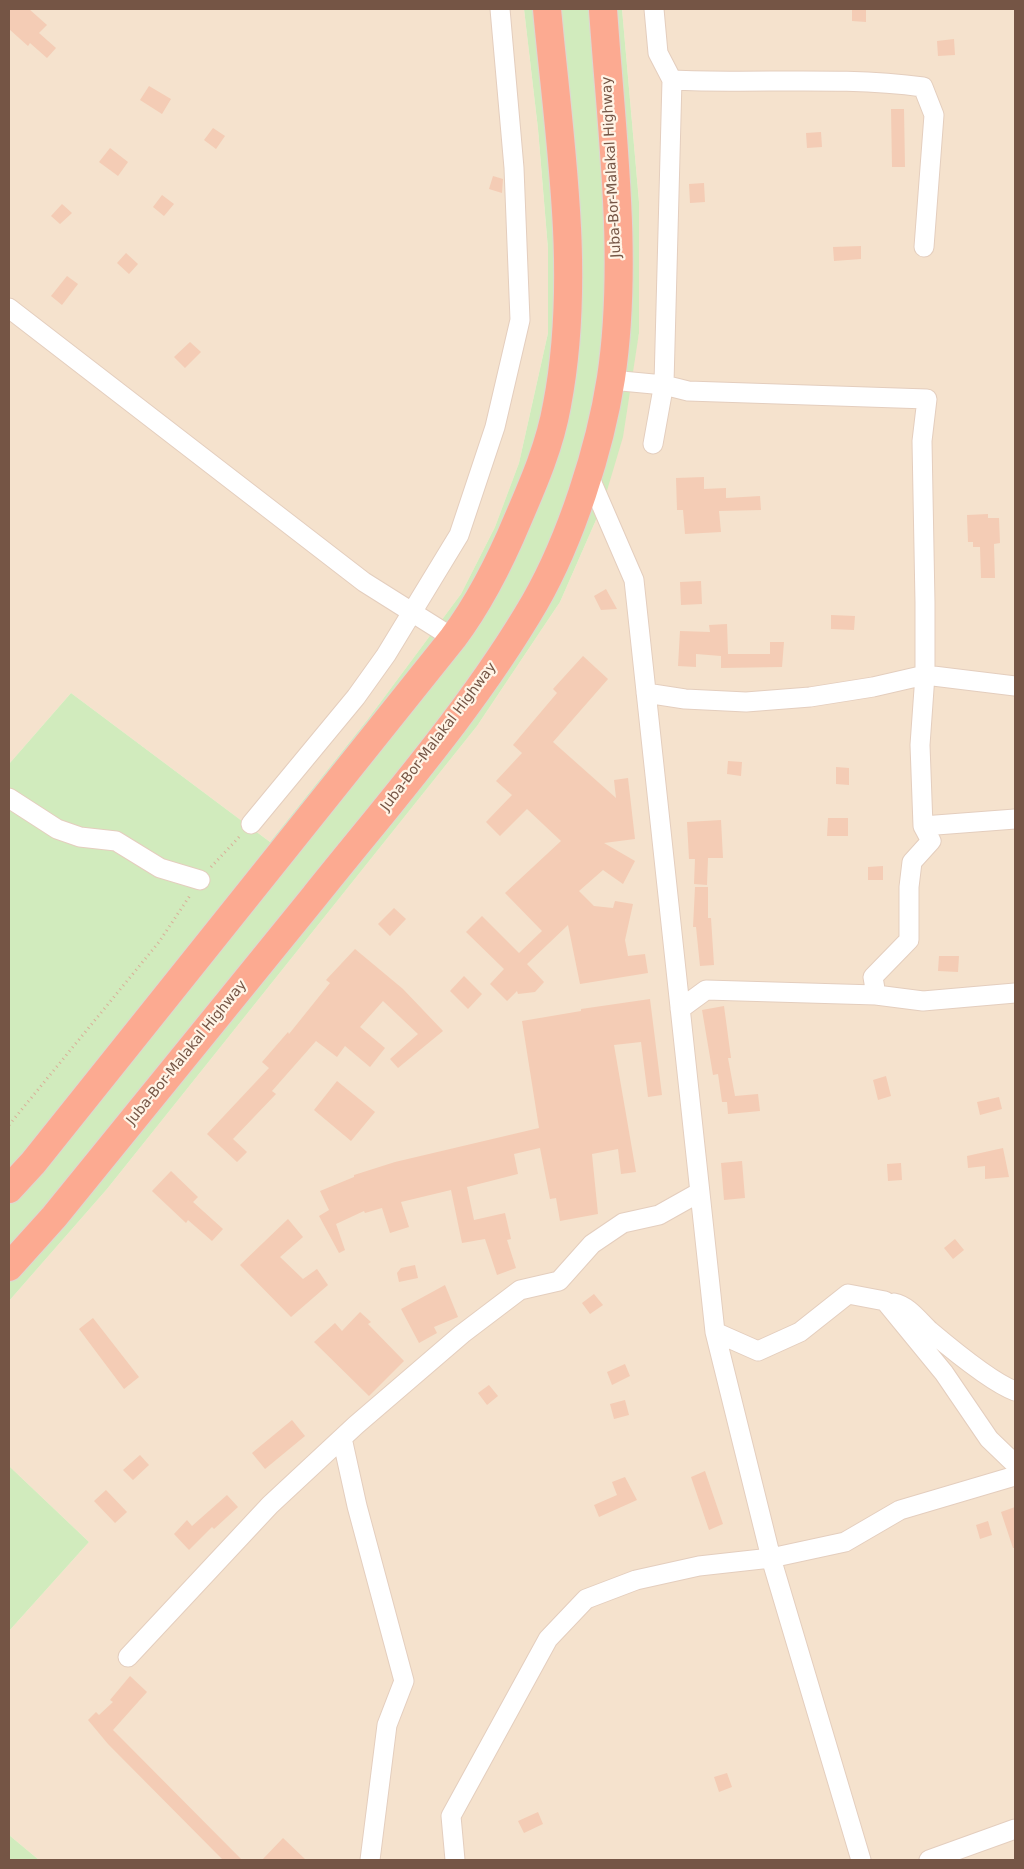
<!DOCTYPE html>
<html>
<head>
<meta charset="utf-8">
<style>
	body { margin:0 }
	#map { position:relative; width:1024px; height:1869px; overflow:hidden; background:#fef1df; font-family:"DejaVu Sans",sans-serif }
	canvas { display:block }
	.frame { position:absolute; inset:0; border:10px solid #755545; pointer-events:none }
</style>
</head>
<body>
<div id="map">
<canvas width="1024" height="1869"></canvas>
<div class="frame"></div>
</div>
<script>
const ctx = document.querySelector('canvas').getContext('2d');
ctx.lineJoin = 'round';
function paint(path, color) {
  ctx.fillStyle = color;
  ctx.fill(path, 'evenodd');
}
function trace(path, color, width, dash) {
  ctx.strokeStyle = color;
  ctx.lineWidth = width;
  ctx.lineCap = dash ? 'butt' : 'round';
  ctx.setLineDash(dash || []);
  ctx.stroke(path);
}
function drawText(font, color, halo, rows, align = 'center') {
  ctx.font = font + ' "DejaVu Sans",sans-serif';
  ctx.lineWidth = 4.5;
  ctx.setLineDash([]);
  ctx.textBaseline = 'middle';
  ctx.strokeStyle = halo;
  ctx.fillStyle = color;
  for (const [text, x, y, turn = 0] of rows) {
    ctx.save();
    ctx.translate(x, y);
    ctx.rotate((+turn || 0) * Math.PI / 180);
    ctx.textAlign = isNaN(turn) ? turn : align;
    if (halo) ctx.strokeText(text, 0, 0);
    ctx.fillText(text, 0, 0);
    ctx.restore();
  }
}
paint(new Path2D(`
	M9,9h515l14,120 10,120v84l-29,130 -24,64 -34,67 -93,125 -98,123 -199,-149 -62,71z
	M622,9h393v1851h-976l-30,-25v-204l80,-89 -80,-76v-165l98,-112 370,-463 83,-124 43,-98 36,-171v-131z`), '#f5e2cd');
paint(new Path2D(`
	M524,9h98l17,193v131l-16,104 -20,67 -43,98 -83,124 -370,463 -98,112v-537l62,-71 199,149 98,-123 93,-125 34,-67 24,-64 29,-130v-84l-10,-120z
	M9,1466l80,76 -80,89z
	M9,1835l30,25h-30z`), '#d1ebbd');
paint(new Path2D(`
	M9,9h20l18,16 -8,8 17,15 -9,10 -17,-15 -2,3 -19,-17z
	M852,9h14v13l-14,-1z
	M954,39l1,16 -17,1 -1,-15z
	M149,86l22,13 -9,15 -22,-14z
	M891,109h13l1,58h-13z
	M213,128l12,8 -9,13 -12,-9z
	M821,132l1,15 -15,1 -1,-15z
	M110,148l18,14 -10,14 -19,-14z
	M493,176l10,3 -1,14 -13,-4z
	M704,183l1,19 -15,1 -1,-19z
	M162,195l12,9 -10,12 -11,-9z
	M62,204l10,9 -12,11 -9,-8z
	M861,246v13l-27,2 -1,-14z
	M126,253l12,11 -9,10 -12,-11z
	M67,276l11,8 -16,21 -11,-9z
	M190,342l11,10 -16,16 -11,-11z
	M704,477v12l22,-1v10l34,-2 1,14 -42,1 2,21 -36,2 -2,-24h-6l-1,-32z
	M988,514v4h11l1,25 -6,1 1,34h-14l-1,-31h-7v-5h-5l-1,-27z
	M701,581l1,23 -21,1 -1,-23z
	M606,589l11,20 -16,1 -7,-14z
	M831,615l24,1 -1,14 -23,-1z
	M727,624l1,30h42v-12h14l-2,25 -61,1v-12l-25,-2v13l-18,-1 2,-35 30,1 -1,-7z
	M583,656l25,23 -55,63 63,56 -2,-18 14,-2 7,61 -31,4 31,18 -12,23 -20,-14 -24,21 15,15 19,2 2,-7 18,3 -8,36 3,16 17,-2 3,19 -68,11 -12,-59 -41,39 17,18 -9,10 -17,2 -1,-3 -10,10 -17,-17 14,-15 -38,-37 16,-16 37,37 23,-22 -37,-38 56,-52 -34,-32 -27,27 -14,-14 26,-27 -16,-14 26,-28 -9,-8 44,-52 -4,-4z
	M728,761l14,1 -1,14 -14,-2z
	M836,767l13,1v17l-13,-1z
	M828,818h20v18h-21z
	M721,820l2,38h-15l-1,27 -13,-1 1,-25h-6l-2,-37z
	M883,866v14h-15v-13z
	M695,887h13v31h3l3,47 -14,1 -4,-39h-3z
	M394,908l12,11 -16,17 -12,-12z
	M355,949l48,40 40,42 -45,37 -8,-9 28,-25 -35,-33 -23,26 25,21 -15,19 -25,-21 -8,11 -21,-16 -44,50 4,3 -43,45 14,13 -10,10 -30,-28 62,-66 -7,-6 26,-30 1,2 41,-51 -4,-3z
	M939,956h20l-1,16 -20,-1z
	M464,976l18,18 -14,15 -18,-18z
	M650,999l12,96 -14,2 -7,-55 -27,3 22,127 -15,2 -3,-25 -26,5 6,60 -38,7 -4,-23 -6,1 -10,-51 -26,6 4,20 -51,13 7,33 31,-7 6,26 -4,1 9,28 -19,7 -12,-36 -23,4 -11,-53 -50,12 8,25 -19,6 -8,-25 -17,5 -1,-2 -28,13 9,26 -6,3 -20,-37 10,-6 -9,-19 34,-14v-2l41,-13 144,-34 -17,-107 59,-10v-2z
	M724,1006l7,52h-3l7,38 23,-2 2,17 -32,3 -1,-12h-5l-4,-28 -5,1 -11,-65z
	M886,1076l5,20 -13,4 -5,-20z
	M337,1081l38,31 -24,29 -37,-31z
	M999,1097l3,12 -22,6 -3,-13z
	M1003,1148l6,29 -24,2v-13l-17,2 -1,-12z
	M742,1161l3,37 -21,2 -3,-37z
	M901,1163l1,17 -14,1 -1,-17z
	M171,1171l27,26 -5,5 30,27 -11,12 -24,-21 -2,3 -34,-32z
	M288,1219l15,18 -23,20 23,22 14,-10 11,16 -37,32 -51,-52z
	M955,1239l9,11 -11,9 -9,-11z
	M415,1265l3,13 -19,4 -2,-9 4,-5z
	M445,1285l13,32 -24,10 3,6 -18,10 -18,-34z
	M594,1294l9,11 -13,9 -8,-11z
	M360,1312l11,10 -3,2 36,37 -35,35 -55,-54 21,-19 7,8z
	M93,1318l46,59 -15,12 -45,-60z
	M625,1364l5,12 -18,9 -5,-13z
	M489,1385l9,11 -11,9 -9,-12z
	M625,1400l4,15 -15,4 -4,-15z
	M292,1420l13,16 -40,33 -13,-16z
	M140,1455l9,10 -16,15 -10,-10z
	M705,1471l18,53 -14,6 -18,-53z
	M625,1477l12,23 -38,17 -5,-12 23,-10 -5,-13z
	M106,1490l21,22 -12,11 -21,-22z
	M227,1495l11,12 -24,22 -2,-2 -23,23 -15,-16 13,-14 5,6z
	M1015,1507v41h-2l-12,-36z
	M988,1521l4,14 -12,4 -4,-14z
	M130,1676l17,16 -34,38 129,130h-19l-115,-116 -20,-24 8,-8 3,3 14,-13 -3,-2z
	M727,1773l5,14 -13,5 -5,-15z
	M538,1812l5,12 -19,9 -6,-12z
	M283,1838l23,22h-44z`), '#f4ccb5');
const street = new Path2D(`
	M672,80c84,4 169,-4 251,7l11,28 -10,132
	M9,308l355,274 89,56
	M611,380l53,5 24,6 239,8 -5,42 3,162v72l-5,70 3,81
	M653,444l11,-61 8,-303 -14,-27 -4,-44
	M589,476l45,104 81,752 56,226 90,302
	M646,693l39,6 61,3 64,-5 63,-10 52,-12 90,11
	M9,798l48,31 23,8 36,4 44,27 40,12
	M251,824l105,-127 30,-42 73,-120 36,-108 25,-107 -6,-152 -14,-159
	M876,995l47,6 92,-8
	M680,1009l26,-19 170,5 -3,-18 36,-37v-53l3,-25 19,-21 -8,-15 92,-7
	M894,1303c15,3 25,18 36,28 19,16 63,52 85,60
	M715,1332l43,19 42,-19 48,-38 37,7 59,72 45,66 26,25
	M342,1438l15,68 47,175 -17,44 -17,135
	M128,1657l142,-152 86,-80 106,-91 58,-44 39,-9 33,-37 31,-21 36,-8 41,-23
	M455,1860l-4,-44 97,-177 38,-40 50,-19 63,-14 72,-8 74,-16 55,-32 115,-34
	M929,1860l86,-31`);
const highway = new Path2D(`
	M9,1189l24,-26 420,-525c27,-36 47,-76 65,-119 16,-37 32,-74 39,-114 25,-130 2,-266 -10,-396
	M9,1267l45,-50c87,-107 173,-213 260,-320 76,-95 160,-190 221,-295 36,-63 65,-153 76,-224 18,-119 0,-250 -8,-369`);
trace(street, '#e4cebe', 21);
trace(highway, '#ded6d2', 30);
trace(new Path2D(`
	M211,867l30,-32
	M9,1125l150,-183 32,-48`), '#d9af99', 3, [1, 4]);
trace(street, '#fff', 19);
trace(highway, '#fcaa91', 28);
drawText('14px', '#755545', '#fff4e6', [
	["Juba-Bor-Malakal Highway",612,167,-93],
	["Juba-Bor-Malakal Highway",439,737,-53],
	["Juba-Bor-Malakal Highway",187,1053,-51]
]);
</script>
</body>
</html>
